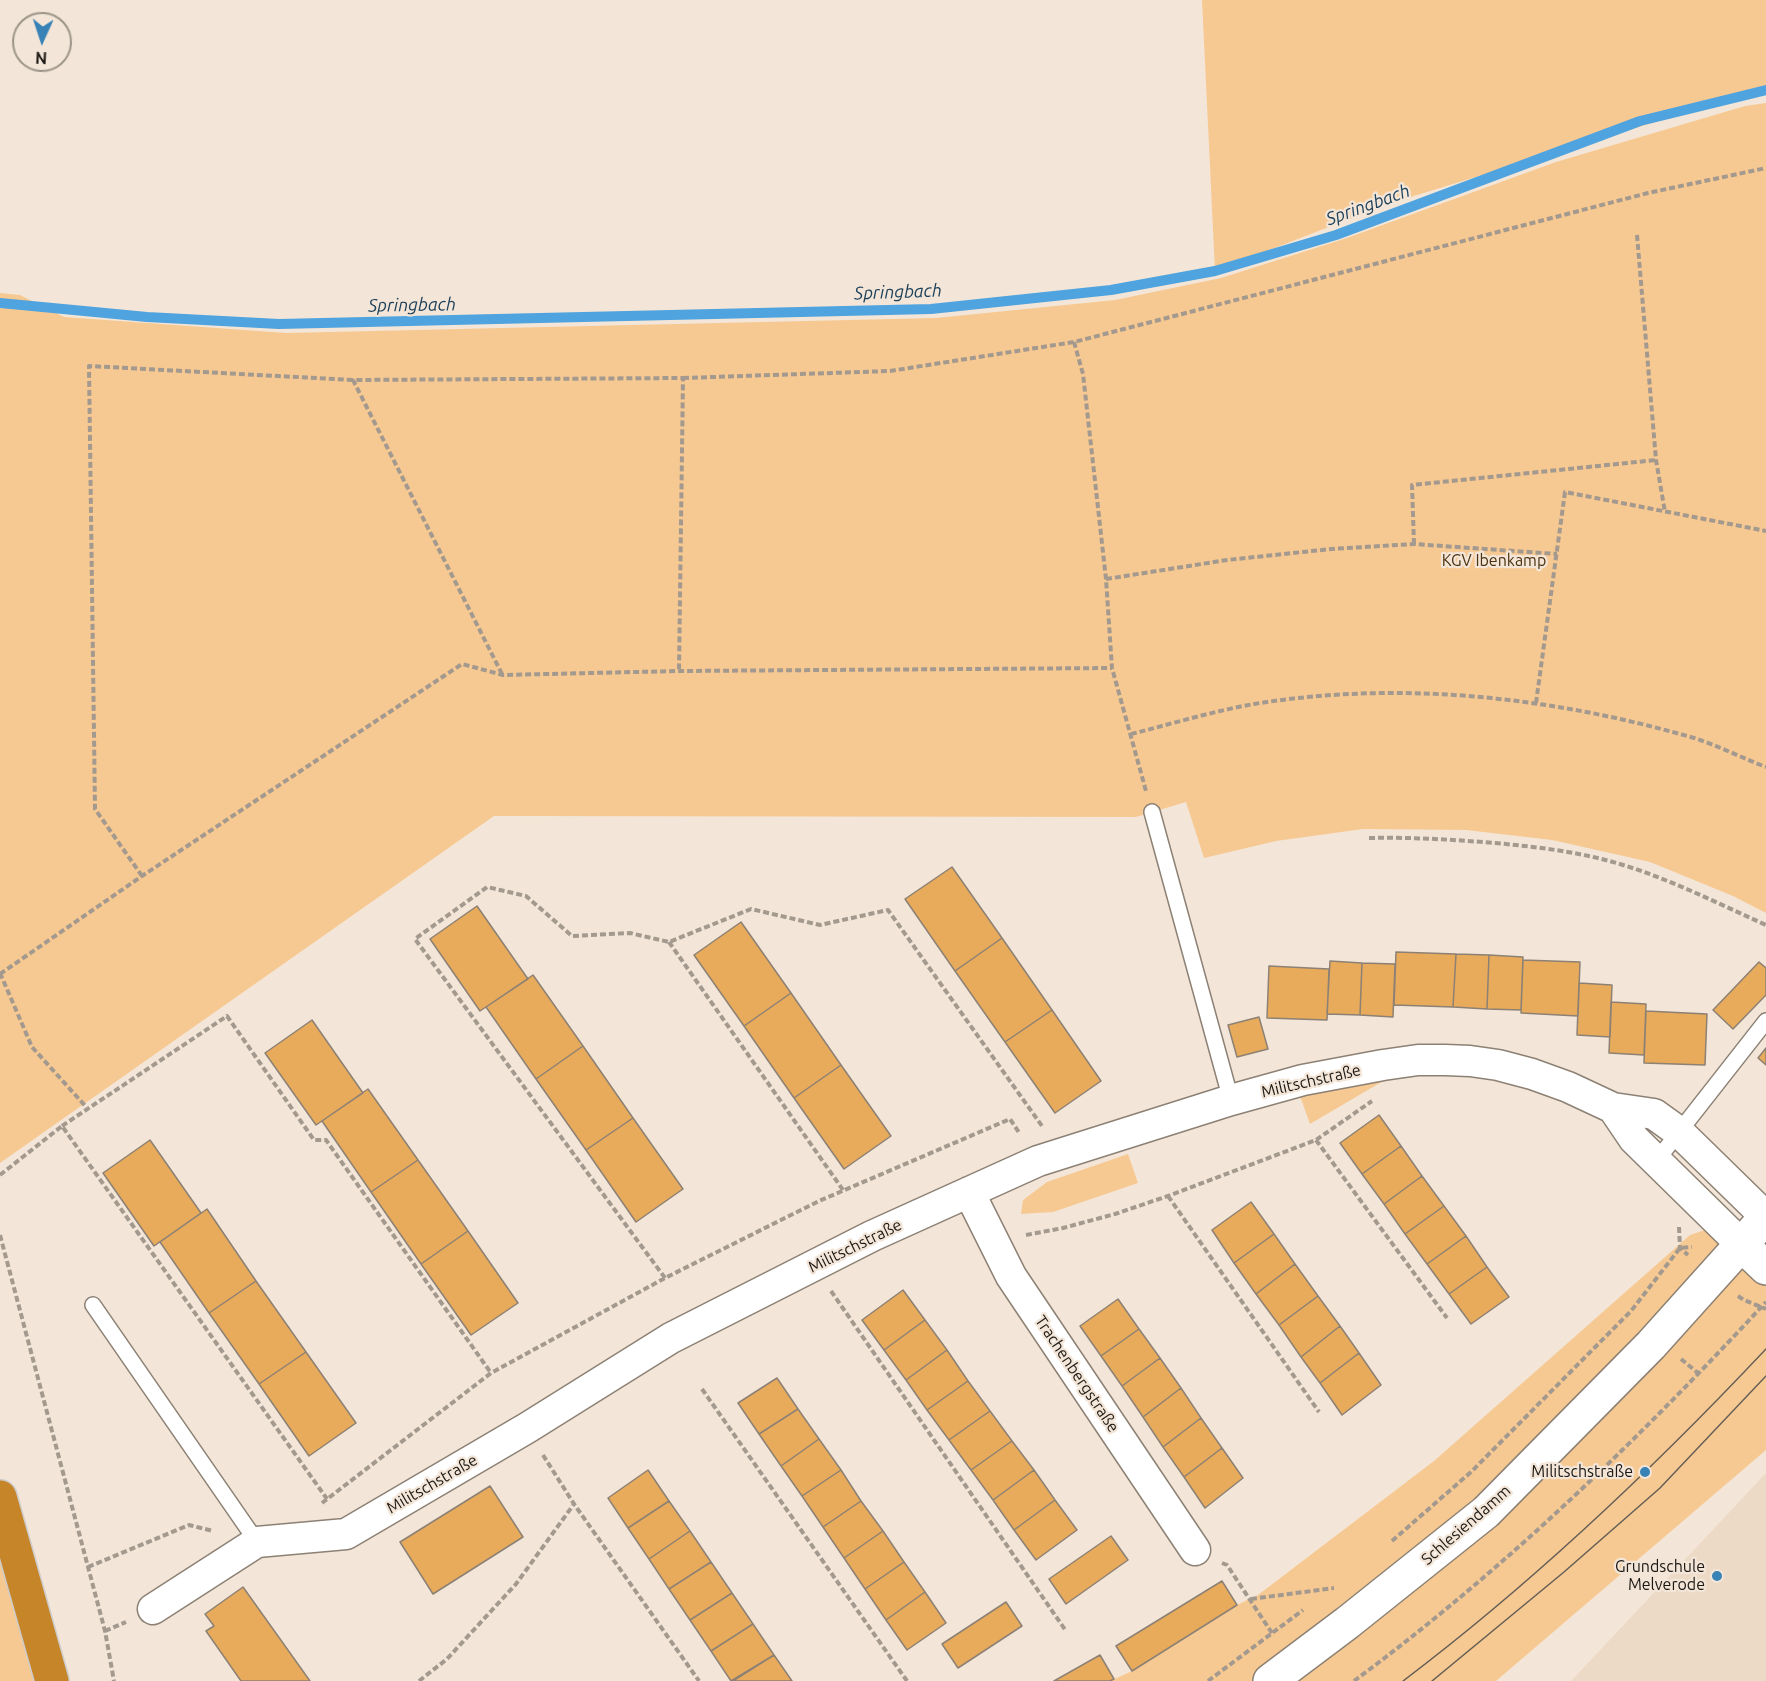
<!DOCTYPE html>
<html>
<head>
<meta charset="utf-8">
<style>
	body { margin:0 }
	#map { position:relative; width:1766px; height:1681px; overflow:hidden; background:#f3e6d8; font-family:Ubuntu,sans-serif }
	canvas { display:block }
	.north { position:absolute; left:12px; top:12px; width:60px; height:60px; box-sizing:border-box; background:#f3e6d8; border:2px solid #9d9489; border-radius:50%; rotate:183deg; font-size:16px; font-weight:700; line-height:24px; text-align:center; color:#1c1813 }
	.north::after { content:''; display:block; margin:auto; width:21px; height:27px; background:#3882b6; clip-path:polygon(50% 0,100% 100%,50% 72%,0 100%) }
</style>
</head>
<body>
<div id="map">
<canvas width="1766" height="1681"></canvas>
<div class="north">N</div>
</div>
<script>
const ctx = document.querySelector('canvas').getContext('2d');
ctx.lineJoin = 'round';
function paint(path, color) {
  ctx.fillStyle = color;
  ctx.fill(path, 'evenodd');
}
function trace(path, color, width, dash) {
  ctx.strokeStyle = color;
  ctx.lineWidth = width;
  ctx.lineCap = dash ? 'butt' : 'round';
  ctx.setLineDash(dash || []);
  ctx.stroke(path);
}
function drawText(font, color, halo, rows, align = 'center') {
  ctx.font = font + ' Ubuntu,sans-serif';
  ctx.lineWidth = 4.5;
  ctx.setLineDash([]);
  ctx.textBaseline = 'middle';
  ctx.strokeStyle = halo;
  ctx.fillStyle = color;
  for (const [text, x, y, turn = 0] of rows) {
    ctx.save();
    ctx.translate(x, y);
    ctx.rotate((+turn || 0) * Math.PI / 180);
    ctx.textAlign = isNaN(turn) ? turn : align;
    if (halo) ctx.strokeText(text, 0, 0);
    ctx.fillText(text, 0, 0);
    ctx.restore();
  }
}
paint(new Path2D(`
	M1766,1473v208h-195l1,-1z`), '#ecdac6');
paint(new Path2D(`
	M1202,0h564v88l-375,115 -176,68z
	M1766,103v810l-33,-17 -83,-34 -98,-22 -86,-10 -103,-1 -87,12 -72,17 -18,-56 -50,15 -642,-1 -494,347v-870l20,2 44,22 222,16 650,-15 179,-18 106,-22 126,-40 209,-76 189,-56z
	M1395,1074l-85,50 -10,-28z
	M1128,1154l10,29 -85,29 -32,2 2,-14 24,-18z
	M1717,1226l49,46v178l-270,231h-386l22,-10 105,-66 21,-10 176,-134 256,-226z
	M0,1555l36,126h-36z`), '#f7c992');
trace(new Path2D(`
	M0,303l147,14 132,7 652,-15 180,-19 104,-19 121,-36 304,-114 126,-31`), '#4fa3df', 10);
const building = new Path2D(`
	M952,867l50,71 -47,33 -50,-72z
	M477,906l51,73 -48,32 -50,-72z
	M741,922l50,71 -47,33 -50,-71z
	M1002,938l50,72 -47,32 -50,-71z
	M1396,952l60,2 -3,53 -59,-2z
	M1456,954l33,1 -2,54 -34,-2z
	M1489,955l34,2 -2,53 -34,-1z
	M1523,960l57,2 -2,54 -57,-3z
	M1330,961l32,2 -2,52 -33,-1z
	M1759,962l7,6v27l-33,34 -20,-19z
	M1362,963l33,1 -2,53 -33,-2z
	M1269,966l60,3 -2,51 -60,-2z
	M533,975l50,71 -47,33 -50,-72z
	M1579,983l33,2 -2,52 -33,-2z
	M791,993l50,72 -47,33 -50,-72z
	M1611,1002l35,2 -2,51 -35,-2z
	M1052,1010l49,71 -46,32 -50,-71z
	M1646,1011l61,3 -2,51 -61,-2z
	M1259,1017l9,32 -31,8 -9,-32z
	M312,1020l51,73 -47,32 -51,-72z
	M583,1046l50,72 -47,32 -50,-71z
	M1766,1048v17l-8,-7z
	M841,1065l50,71 -47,33 -50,-71z
	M368,1089l50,71 -47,32 -49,-71z
	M1379,1115l22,31 -39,28 -22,-31z
	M633,1118l50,71 -47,33 -50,-72z
	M150,1140l51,73 -47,33 -51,-73z
	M1401,1146l21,30 -38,28 -22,-30z
	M418,1160l50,71 -47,33 -50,-72z
	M1422,1176l22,30 -39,28 -21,-30z
	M1251,1202l23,32 -40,29 -22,-33z
	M1444,1206l22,30 -39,28 -22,-30z
	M207,1209l49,72 -47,32 -49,-71z
	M468,1231l50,72 -47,32 -50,-71z
	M1274,1234l21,30 -39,30 -22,-31z
	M1466,1236l21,31 -38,27 -22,-30z
	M1295,1264l23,32 -39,29 -23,-31z
	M1487,1267l22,30 -38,27 -22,-30z
	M256,1281l50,71 -47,32 -50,-71z
	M903,1290l22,30 -41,30 -22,-30z
	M1318,1296l22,30 -39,31 -22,-32z
	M1118,1299l21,30 -38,27 -21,-30z
	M925,1320l22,30 -41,30 -22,-30z
	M1340,1326l19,27 -39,30 -19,-26z
	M1139,1329l21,29 -38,28 -21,-30z
	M947,1350l21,31 -41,29 -21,-30z
	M306,1352l50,71 -47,33 -50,-72z
	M1359,1353l22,32 -39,30 -22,-32z
	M1160,1358l21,30 -38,29 -21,-31z
	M777,1378l21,31 -39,25 -21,-31z
	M968,1381l22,30 -41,29 -22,-30z
	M1181,1388l20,30 -38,29 -20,-30z
	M798,1409l21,30 -38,27 -22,-32z
	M990,1411l22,30 -41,29 -22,-30z
	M1201,1418l21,30 -38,29 -21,-30z
	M819,1439l22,31 -39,26 -21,-30z
	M1012,1441l22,29 -41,30 -22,-30z
	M1222,1448l21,30 -38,30 -21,-31z
	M648,1470l21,31 -41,27 -20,-30z
	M841,1470l20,31 -38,26 -21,-31z
	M1034,1470l21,30 -41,30 -21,-30z
	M490,1486l33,51 -90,57 -33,-52z
	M1055,1500l22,30 -41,30 -22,-30z
	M669,1501l21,30 -41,28 -21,-31z
	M861,1501l22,30 -39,27 -21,-31z
	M690,1531l21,31 -42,27 -20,-30z
	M883,1531l21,31 -39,27 -21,-31z
	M1111,1536l17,24 -62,44 -17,-25z
	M711,1562l21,31 -42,27 -21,-31z
	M904,1562l21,30 -39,28 -21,-31z
	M1222,1581l15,24 -105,66 -16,-25z
	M243,1587l67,94h-69l-35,-50 8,-5 -9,-12z
	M925,1592l21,31 -39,27 -21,-30z
	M732,1593l21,31 -42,27 -21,-31z
	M1006,1602l16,24 -64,42 -16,-24z
	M753,1624l21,31 -43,26 -20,-30z
	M774,1655l18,26h-59z
	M1100,1655l14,24 -4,2h-56z`);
paint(building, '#e8aa5b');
trace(building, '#8c8174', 1.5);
const service = new Path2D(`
	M1152,812l79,288
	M1657,1160l109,-139
	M93,1305l164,237`);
const minor = new Path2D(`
	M1613,1108l21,31 107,105
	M969,1192l42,84 184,274
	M153,1609l104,-67 89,-8 181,-106 144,-90 201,-102 166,-75 193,-61 72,-20 80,-15 35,-5h27l25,1 28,4 34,9 36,13 45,21 41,6 25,18 87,85`);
const tertiary = new Path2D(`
	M1741,1244l25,24
	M1270,1681l77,-58 139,-111 165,-167 115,-128`);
const motorway = new Path2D(`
	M0,1497l52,184`);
trace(service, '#8c8174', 18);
trace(minor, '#8c8174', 33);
trace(tertiary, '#8c8174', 36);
trace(motorway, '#cdcccb', 36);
trace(new Path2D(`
	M1637,235l19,225 9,52
	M1074,342l9,32 23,205 6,89 34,123
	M683,378l207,-7 184,-29 574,-149 118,-25
	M1414,544l-2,-59 244,-25
	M1106,579l121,-19 104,-11 83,-5 143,10
	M502,674l-149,-294 330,-2 -4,293
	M1536,703l29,-211 201,39
	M1131,734c40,-10 83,-23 123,-30 146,-24 299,-7 440,34 25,8 48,20 72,29
	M1369,838c46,-1 91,2 137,6 39,4 79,9 117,21 49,15 96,39 143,60
	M142,876l-47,-67 -6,-443 264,14
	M669,942l174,248
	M0,973l32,74 56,62
	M0,974l142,-98 320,-212 41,11 176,-4 433,-3
	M62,1126l165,-110 87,124h12l165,233
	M1316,1140l131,178
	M0,1175l62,-49 265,373
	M1168,1196l151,216
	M1679,1227l1,21 8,7
	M0,1235l105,396 9,50
	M1026,1235l37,-7 52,-14 53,-18 148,-56 56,-39
	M665,1278l-250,-339 72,-52 39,9 46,40 58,-3 39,9 82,-33 69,16 68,-15 154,216
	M831,1291l235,340
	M1738,1296l6,4 22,9
	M1681,1359l17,14
	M702,1389l205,292
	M543,1455l31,49 125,177
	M322,1503l169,-130 174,-95 154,-77 191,-82 10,15
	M1392,1541l79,-69 160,-161 49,-63 12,-1
	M1222,1563l5,2 45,68
	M88,1567l101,-42 24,6
	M1251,1599l83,-11
	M105,1631l21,-9
	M419,1681l28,-22 69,-75 58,-80
	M1208,1681l95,-71
	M1354,1681c150,-111 285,-242 412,-379`), '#a3998e', 4, [6, 3]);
trace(service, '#fff', 15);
trace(minor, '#fff', 30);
trace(tertiary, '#fff', 33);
trace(motorway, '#c68528', 33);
trace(new Path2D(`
	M1403,1681c131,-99 251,-213 363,-332
	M1432,1681l132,-109 96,-84 106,-112`), '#655e56', 1.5);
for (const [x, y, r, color] of [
	[1645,1472,6,"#3882b6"],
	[1717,1576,6,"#3882b6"]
]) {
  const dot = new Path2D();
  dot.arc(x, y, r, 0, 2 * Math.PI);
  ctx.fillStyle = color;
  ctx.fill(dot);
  trace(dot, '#f3e6d8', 2);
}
drawText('16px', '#4c3211', '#f3e6d8', [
	["KGV Ibenkamp",1494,561]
]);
drawText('16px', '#1c1813', '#f3e6d8', [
	["Militschstraße",1311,1081,-13],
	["Militschstraße",855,1246,-26],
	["Trachenbergstraße",1077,1374,56],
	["Militschstraße",432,1484,-30],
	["Schlesiendamm",1466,1525,-41]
]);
drawText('16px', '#1c1813', '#f3e6d8', [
	["Militschstraße",1633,1472],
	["Grundschule",1705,1567],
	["Melverode",1705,1585]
], 'right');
drawText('italic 18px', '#1e415b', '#f3e6d8', [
	["Springbach",1368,205,-20],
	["Springbach",898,292,-2],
	["Springbach",412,305,-1]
]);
</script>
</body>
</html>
